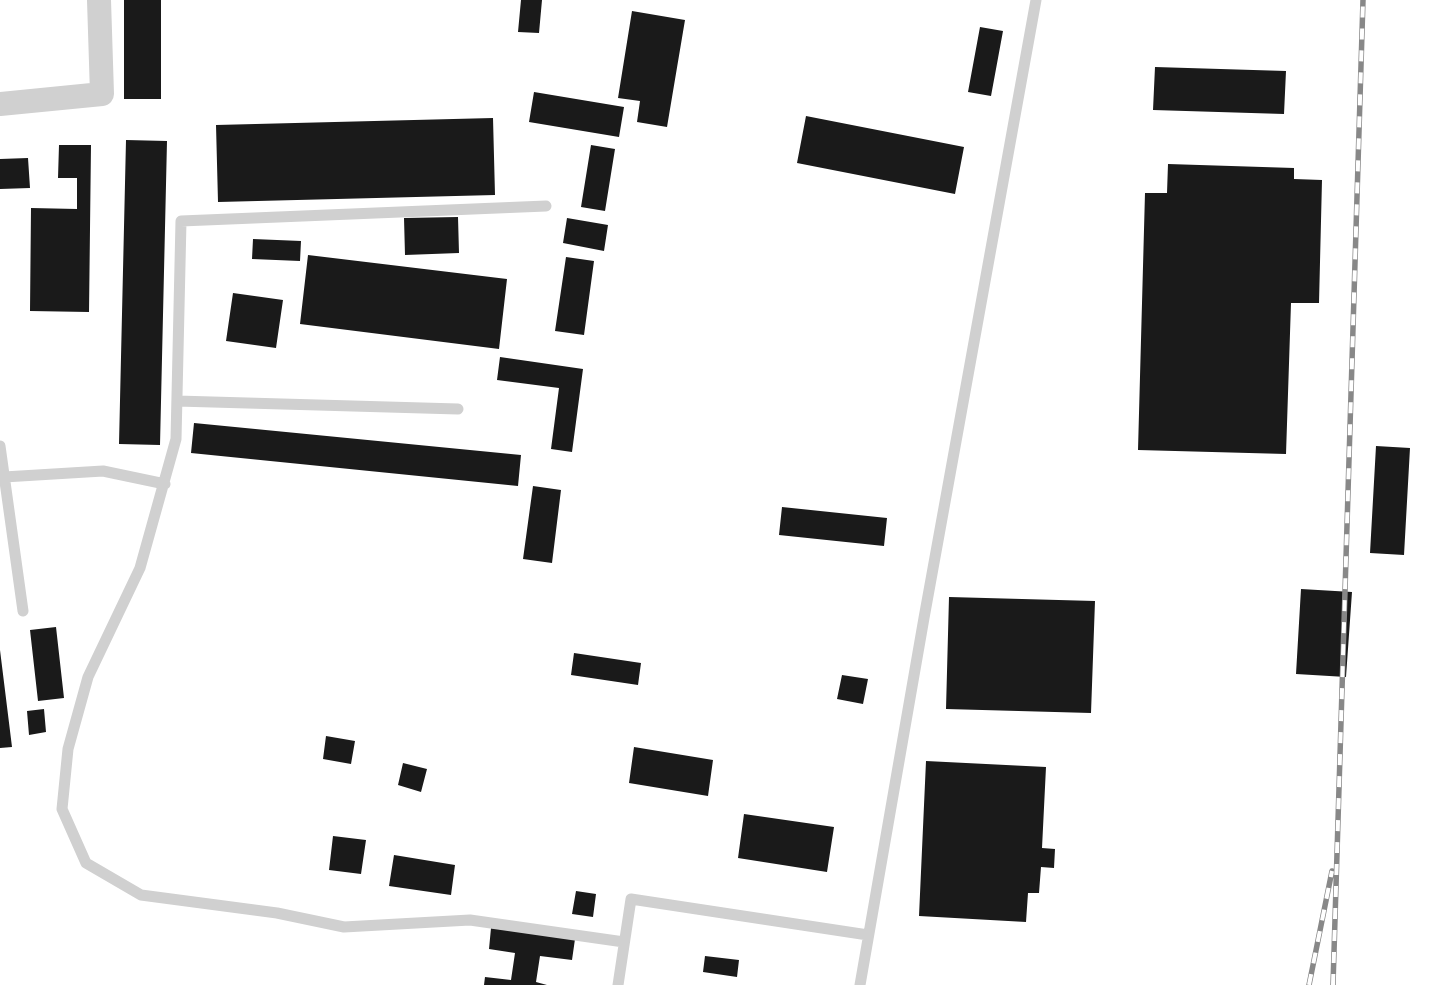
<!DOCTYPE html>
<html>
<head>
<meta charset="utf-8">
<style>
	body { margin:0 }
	canvas { display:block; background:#fff }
</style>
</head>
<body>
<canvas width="1436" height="985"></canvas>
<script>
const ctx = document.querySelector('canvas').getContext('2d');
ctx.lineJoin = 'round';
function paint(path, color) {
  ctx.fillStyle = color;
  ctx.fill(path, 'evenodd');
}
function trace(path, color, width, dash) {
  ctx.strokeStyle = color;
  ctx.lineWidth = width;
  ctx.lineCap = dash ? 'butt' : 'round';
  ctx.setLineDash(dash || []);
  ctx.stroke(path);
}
paint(new Path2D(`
	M124,0h37v99h-37z
	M521,0h21l-3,33 -21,-1z
	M632,11l53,9 -18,107 -30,-5 3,-21 -22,-3z
	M980,27l23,4 -12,65 -23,-4z
	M1155,67l131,4 -2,43 -131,-4z
	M534,92l90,15 -5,30 -90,-15z
	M806,116l158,31 -9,47 -158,-31z
	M493,118l2,77 -277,7 -2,-77z
	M126,140l41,1 -7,304 -41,-1z
	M59,145h32l-2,167 -59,-1 1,-103 46,1v-31h-19z
	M591,145l24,4 -10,62 -24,-4z
	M28,158l2,30 -30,1v-30z
	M1168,164l126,4v11l28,1 -3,123h-28l-5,151 -148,-4 7,-257h22z
	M458,217l1,36 -54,2 -1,-37z
	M567,218l41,7 -4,26 -41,-8z
	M253,239l48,2 -1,20 -48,-2z
	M308,255l199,24 -8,70 -199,-25z
	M566,257l28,4 -10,74 -29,-4z
	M233,293l50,7 -7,48 -50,-7z
	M500,357l83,12 -11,83 -21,-3 8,-61 -62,-8z
	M194,423l327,32 -3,31 -327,-33z
	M1376,446l34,2 -6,107 -34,-2z
	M533,486l28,4 -9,73 -29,-4z
	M782,507l105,11 -3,28 -105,-11z
	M1301,589l51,3 -6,85 -50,-3z
	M949,597l146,4 -4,112 -145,-4z
	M56,627l8,71 -26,3 -8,-71z
	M0,650l12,97 -12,1z
	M574,653l67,10 -3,22 -67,-10z
	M842,675l26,4 -5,25 -26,-5z
	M44,709l2,23 -17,3 -2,-24z
	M326,736l29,5 -4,23 -28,-5z
	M634,747l79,13 -5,36 -79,-13z
	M926,761l120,6 -4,81 13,1 -1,19 -13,-1 -2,26h-11l-2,29 -107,-6z
	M403,763l24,6 -6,23 -23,-7z
	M744,814l90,13 -7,45 -89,-14z
	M333,836l33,4 -5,34 -32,-4z
	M394,855l61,10 -4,30 -62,-9z
	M576,891l20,3 -3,23 -21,-3z
	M491,928l84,11 -3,21 -32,-4 -4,26 11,3h-63l1,-8 26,3 4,-27 -26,-4z
	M705,956l34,4 -2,17 -34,-5z`), '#1a1a1a');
trace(new Path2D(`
	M546,206l-365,15 -5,218 -36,129 -52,109 -20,72 -6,60 24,54 55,32 136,18 67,14 126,-7 154,22
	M177,401l281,8
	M0,446l23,165
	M4,477l99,-6 62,13
	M618,985l13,-86 237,36
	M860,985l64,-367 112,-618`), '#d0d0d0', 11);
trace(new Path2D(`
	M0,104l102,-10 -3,-94`), '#d0d0d0', 24);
const rail = new Path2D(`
	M1309,985l23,-114
	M1333,985l30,-985`);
trace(rail, '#888', 5.5);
trace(rail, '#fff', 4, [11]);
</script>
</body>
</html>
